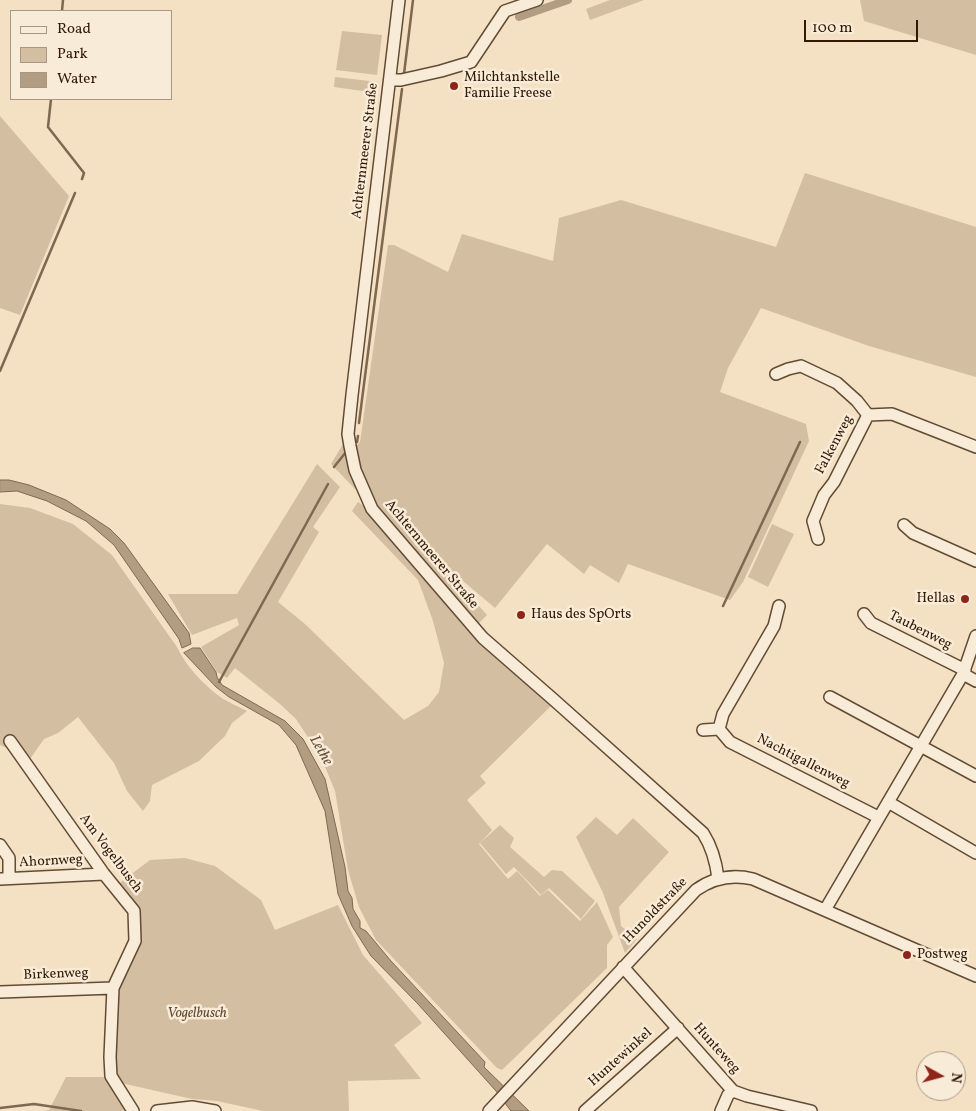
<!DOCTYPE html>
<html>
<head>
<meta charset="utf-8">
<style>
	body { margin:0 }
	#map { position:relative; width:976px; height:1111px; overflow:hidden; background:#f4e0c2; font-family:Vollkorn,serif }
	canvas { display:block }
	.legend { position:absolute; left:10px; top:10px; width:162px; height:90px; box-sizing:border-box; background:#f8ebd7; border:1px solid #a89783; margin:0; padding:6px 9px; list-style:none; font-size:15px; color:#311905 }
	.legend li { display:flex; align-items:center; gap:10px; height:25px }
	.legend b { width:25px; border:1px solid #a89783 }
	.north { position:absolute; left:916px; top:1051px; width:50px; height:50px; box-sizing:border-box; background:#f8ebd7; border:1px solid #a89783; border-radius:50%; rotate:97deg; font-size:14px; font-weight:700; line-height:20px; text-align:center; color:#311905 }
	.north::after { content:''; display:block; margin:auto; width:18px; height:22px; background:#8f2418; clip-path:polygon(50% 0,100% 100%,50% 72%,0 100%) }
	.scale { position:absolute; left:804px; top:20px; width:114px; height:22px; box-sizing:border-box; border:2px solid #311905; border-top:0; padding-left:6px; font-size:15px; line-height:18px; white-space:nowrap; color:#311905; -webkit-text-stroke:4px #f8ebd7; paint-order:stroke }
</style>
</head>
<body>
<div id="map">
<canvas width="976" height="1111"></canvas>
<ul class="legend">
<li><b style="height:6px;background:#f8ebd7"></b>Road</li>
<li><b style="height:14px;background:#d3bea2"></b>Park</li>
<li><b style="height:14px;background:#b29c82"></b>Water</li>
</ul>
<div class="north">N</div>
<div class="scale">100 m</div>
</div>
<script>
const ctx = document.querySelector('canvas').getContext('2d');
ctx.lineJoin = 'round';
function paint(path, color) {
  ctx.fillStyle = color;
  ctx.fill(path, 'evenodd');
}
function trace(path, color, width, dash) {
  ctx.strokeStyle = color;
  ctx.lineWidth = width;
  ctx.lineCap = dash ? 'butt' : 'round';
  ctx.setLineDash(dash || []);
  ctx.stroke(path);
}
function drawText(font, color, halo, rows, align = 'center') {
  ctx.font = font + ' Vollkorn,serif';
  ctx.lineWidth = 5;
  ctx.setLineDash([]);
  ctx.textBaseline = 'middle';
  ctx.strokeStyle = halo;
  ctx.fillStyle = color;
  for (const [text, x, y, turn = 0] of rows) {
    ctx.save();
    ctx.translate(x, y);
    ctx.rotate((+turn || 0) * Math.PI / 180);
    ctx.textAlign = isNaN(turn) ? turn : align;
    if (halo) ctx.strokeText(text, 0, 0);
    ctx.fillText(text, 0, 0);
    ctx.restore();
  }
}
paint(new Path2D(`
	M610,0h34l-54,20 -4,-11z
	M860,0h116v55l-112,-34z
	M342,31l40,4 -5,40 -41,-5z
	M335,77l43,5 -1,11 -43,-6z
	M0,116l69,80 -49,119 -20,-7z
	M805,173l171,54v150l-107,-31 -108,-38 -33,60 -8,24 86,32 3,17 -66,141 -13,18 -102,-36 -9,19 -29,-18 -6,9 -37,-30 -52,64 -57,-48 49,55 -9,9 -105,-118 -15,-36 -4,-22 6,-6 28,-197h6l54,27 14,-38 91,27 6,-43 62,-18 155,47z
	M343,444l3,2 10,44 -25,-26z
	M317,464l23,23 -27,40 6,5 -41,70 27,22 99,96 24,-14 11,-14 5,-29 -11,-42 -15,-41 -66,-69 6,-9 10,7 185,195 -73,72 6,7 -19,17 25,30 -13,14 29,35 9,-8 23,25 8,-6 32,31 17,-19 16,35 -6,8v23l-105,102 -5,-2 -121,-128 -17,-33 -11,-37 -13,-79 -14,-34 -25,-38 -16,-15 -45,-36 -8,10 -10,-6 -16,-25 38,-22 -2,-7 -45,17 -24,-41h69z
	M0,504l30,4 43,16 39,31 65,92c8,18 26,37 42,49 8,6 19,10 28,15l-15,12 -7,13 -26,25 -47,24 -2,16 -7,10 -16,-20 -13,-28 -36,-46 -20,16 -14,6 -14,20 -30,-14z
	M772,524l22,10 -26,53 -20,-10z
	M596,817l21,18 16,-17 36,34 -50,55 2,19 16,13 -12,14 -22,-60 -27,-56z
	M500,825l14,13 -4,9 34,30 8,-7 10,1 33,30 -14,18 -32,-31 -8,7 -27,-28 -8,7 -26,-31z
	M185,858l30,8 46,34 14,30 63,-25 25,50 59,68 -28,22 27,34 -73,2 1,30h-86l-46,-10 -25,-2 -71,-16 -8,-10v-81l23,-51v-29l-19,-27 33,-25z
	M66,1077h41l19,32 -4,2h-80l7,-1z`), '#d3bea2');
const water = new Path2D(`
	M0,480h9l20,5 37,15 44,29 14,14 65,90 2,11 -9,4 -3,-9 -65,-94 -28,-24 -39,-20 -30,-10 -17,1z
	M193,648h7l16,24 1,5 5,8 63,36 18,18 22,40 20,88 3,24 4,7 1,11 7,12v7l6,3 25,30 94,101 -1,5 45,44h-18l-15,-20 -78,-87 -47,-48 -19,-30 -14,-32 -13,-83 -29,-66 -17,-20 -50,-28 -13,-10 -32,-34z`);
paint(water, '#b29c82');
trace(water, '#7e6850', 1);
trace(new Path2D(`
	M62,11l1,-11
	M404,74l9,-74
	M51,99l-3,28 36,46 -2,6
	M0,371l75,-178
	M359,423l43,-334
	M357,442l1,-6
	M334,467l12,-15
	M723,606l77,-164
	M219,682l109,-198
	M0,1108l34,-4 47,7`), '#7e6850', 2.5);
trace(new Path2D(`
	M519,17l49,-17`), '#b29c82', 8);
const minor = new Path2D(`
	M399,0l-47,395 -4,39 2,12 5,24 17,39 111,129 71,62 149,133c9,14 13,29 15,45
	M390,80h11l40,-9 30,-9 34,-51 32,-11
	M776,374l12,-5 13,-3 36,17 20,18 11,14
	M904,525l9,8 63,28
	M818,539l-5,-18 11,-26 10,-13 34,-67 24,-1 84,33
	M779,606l-5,20 -51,88 -4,15 11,13 148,75
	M864,614l7,9 94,47
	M963,674l13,7
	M830,697l146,79
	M703,730l16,-1
	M10,741l94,133 30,37 1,30 -22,47 -3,69 1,19 22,35
	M888,802l88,51
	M0,845l9,13v20
	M0,879l104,-5
	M825,910l138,-236 13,-38
	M623,967l110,124 14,5 64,15
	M0,992l113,-4
	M157,1111l35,-4 23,4
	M489,1111l207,-221c17,-12 36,-16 57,-11l223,97
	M585,1111l93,-83
	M721,1111l7,-16 5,-4`);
trace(minor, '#624b34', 14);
trace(minor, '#f8ebd7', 11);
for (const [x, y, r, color] of [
	[454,86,5,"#8f2418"],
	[965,599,5,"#8f2418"],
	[521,615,5,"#8f2418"],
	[907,955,5,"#8f2418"]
]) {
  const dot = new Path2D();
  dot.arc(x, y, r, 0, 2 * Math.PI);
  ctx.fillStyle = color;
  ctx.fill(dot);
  trace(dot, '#f8ebd7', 2);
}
drawText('14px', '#311905', '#f8ebd7', [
	["Milchtankstelle",464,78],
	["Familie Freese",464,94],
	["Hellas",955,599,"right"],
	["Haus des SpOrts",531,615],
	["Postweg",917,955]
], 'left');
drawText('14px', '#311905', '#f8ebd7', [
	["Achternmeerer Straße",366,151,-83],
	["Falkenweg",835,445,-62],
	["Achternmeerer Straße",431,555,50],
	["Taubenweg",920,631,27],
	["Nachtigallenweg",803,762,27],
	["Am Vogelbusch",110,854,53],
	["Ahornweg",51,862,-3],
	["Hunoldstraße",656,911,-46],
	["Birkenweg",56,975,-2],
	["Hunteweg",716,1049,48],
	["Huntewinkel",621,1058,-42]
]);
drawText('italic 14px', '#624b34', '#f8ebd7', [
	["Vogelbusch",197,1014]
]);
drawText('italic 15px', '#654d37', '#f8ebd7', [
	["Lethe",320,751,60]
]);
</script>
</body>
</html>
